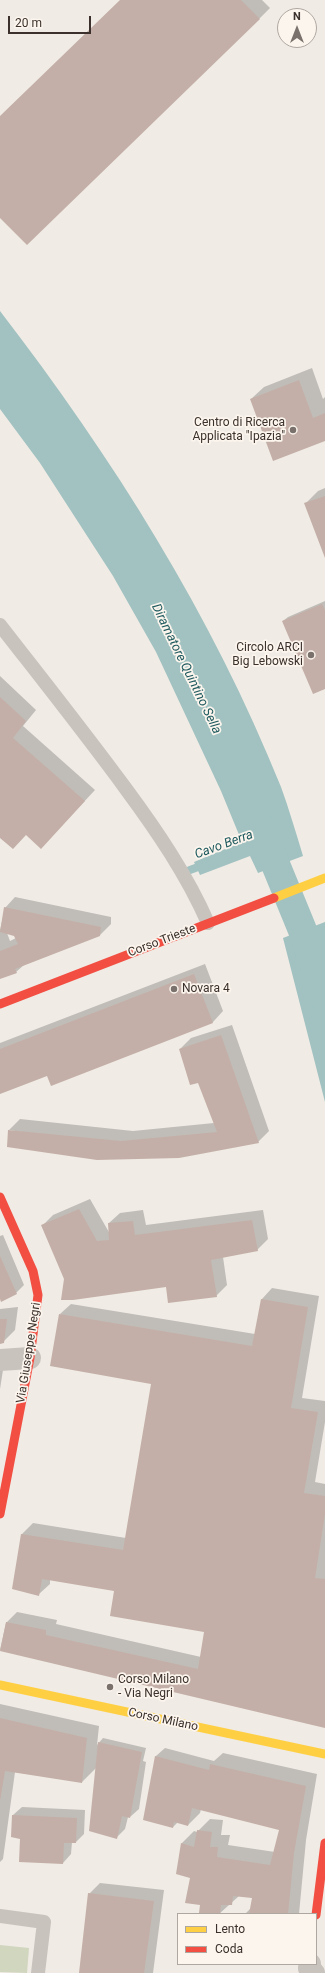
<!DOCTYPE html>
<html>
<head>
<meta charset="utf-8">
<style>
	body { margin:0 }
	#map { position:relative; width:325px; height:1973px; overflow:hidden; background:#f0ebe5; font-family:Roboto,sans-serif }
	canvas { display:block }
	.legend { position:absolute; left:177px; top:1913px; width:140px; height:52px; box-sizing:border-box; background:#fbf5ee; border:1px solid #aea6a0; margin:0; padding:5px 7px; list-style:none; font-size:12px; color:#3b302b }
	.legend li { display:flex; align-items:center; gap:8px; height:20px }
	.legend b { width:20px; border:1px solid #aea6a0 }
	.north { position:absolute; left:277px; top:8px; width:40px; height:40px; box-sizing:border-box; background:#fbf5ee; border:1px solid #aea6a0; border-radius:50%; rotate:0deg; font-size:11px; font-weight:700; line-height:16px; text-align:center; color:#3b302b }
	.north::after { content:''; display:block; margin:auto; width:14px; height:18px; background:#7a716c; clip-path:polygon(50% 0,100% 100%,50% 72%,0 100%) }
	.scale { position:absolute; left:8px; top:16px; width:83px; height:18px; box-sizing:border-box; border:2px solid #3b302b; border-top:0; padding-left:5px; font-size:12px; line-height:14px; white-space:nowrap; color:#3b302b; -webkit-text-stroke:3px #fbf5ee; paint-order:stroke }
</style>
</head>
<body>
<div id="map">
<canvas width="325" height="1973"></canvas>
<ul class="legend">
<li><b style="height:5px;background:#ffcf43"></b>Lento</li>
<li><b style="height:5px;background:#f24e42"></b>Coda</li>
</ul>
<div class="north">N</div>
<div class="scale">20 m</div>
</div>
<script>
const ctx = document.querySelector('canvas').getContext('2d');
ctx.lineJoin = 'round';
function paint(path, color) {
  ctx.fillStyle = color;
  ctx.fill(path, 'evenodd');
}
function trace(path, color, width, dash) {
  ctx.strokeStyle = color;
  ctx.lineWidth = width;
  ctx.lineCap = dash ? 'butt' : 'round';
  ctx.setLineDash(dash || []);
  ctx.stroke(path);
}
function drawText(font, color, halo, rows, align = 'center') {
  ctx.font = font + ' Roboto,sans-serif';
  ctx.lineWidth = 3.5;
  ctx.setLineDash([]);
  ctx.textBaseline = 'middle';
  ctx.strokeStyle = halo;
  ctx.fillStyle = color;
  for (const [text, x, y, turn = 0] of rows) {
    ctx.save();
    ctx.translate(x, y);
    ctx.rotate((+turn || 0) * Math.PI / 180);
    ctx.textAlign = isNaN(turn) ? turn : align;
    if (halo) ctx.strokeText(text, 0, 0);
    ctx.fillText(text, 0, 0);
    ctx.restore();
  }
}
paint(new Path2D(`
	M0,1945l29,3 -2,25 -27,-1z`), '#d1d6bf');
paint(new Path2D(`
	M0,311c113,147 212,304 281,476 8,22 15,46 22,69l-45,17 -8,-17 -50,19 -6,-13 48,-20 -21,-51 -65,-139 -43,-76 -73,-113 -40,-54z
	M325,922v180l-42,-164z`), '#a1c2c1');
paint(new Path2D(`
	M121,0h141l8,8 -11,11 -259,197v-99z
	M312,368l11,31 2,-2v43l-74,-41 13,-12z
	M325,488v67l-20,-51 13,-13z
	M325,601v87l-42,-67 5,-4z
	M0,676l36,34 -13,16 72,64 -54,58 -15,-14 -26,3z
	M15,897l96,20v7l-11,11 -76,30 -8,7 -16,6v-48l5,-22zM7,933l8,2 1,3 -6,3z
	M205,964l18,47 -10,11 -165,52 -48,19v-50z
	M232,1025l37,106 -11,11 -79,15 -170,-27 11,-11 113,12 81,-8 -15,-41 -19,-33 11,-11z
	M90,1199l20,35 -1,-11 11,-10 23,-3 3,15 117,-15 5,29 -11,11 -34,7 4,28 -11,11 -49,-10 -102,-7 -23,-53 11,-11z
	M3,1235l21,50 -8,8 -16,4v-61z
	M272,1288l47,8 -17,102 23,3v21l-10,60 10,2v243l-325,-77 6,-27 11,-11 40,8 -1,4 145,33 4,-26 -89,-41 -66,-11v5l-11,10 -26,-6 9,-54 11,-11 93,15 26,-155 -92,-69 11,-10 184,30 7,-35z
	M18,1307l-3,23 -12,12 -3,1v-34z
	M0,1370h3l-3,19z
	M0,1704l99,22 -2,19 6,-7 43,10 -3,13 3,1 -7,47 -9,8h-2l-3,12 -9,9 -20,-70 -14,14 -67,-10 -12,87 -3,3z
	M165,1748l49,13 9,-8 94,21 -11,66 -7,74h-54l7,-7 1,-10 -14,-1 -20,18 -18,-10 -10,-27 -14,-4 5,-30 12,-12 3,1 13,-13 13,1 -2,15h9l-2,10 47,7 5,-23 -79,-20 -1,4 -12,12 -10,-3 -5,5 -17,-71z
	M22,1807l63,3 -1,24 -8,8h-4l-1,12 -8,9 -42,-24 -8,-24z
	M100,1883l64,7 -11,83h-73l9,-79z`), '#0003');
trace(new Path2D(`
	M190,870l16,-6`), '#a1c2c1', 8);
trace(new Path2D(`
	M261,829l41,100 23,69`), '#a1c2c1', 29);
paint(new Path2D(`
	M120,0h121l19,19 -233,226 -27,-27v-102z
	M299,380l14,38 12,-5v28l-52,20 -23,-62z
	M325,496v62l-21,-55z
	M322,604l3,6v79l-12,5 -31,-73z
	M0,697l26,24 -13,17 72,63 -44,48 -15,-14 -13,14 -13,-11z
	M4,907l97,20 -1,9 -85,33 2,4 -17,6v-28l18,-7 -4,-8 -14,-4z
	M194,974l19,49 -162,63 -4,-10 -47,18v-45z
	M221,1035l38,108 -80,15 -82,2 -90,-13 1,-17 113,11 96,-9 -19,-49 -8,2 -11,-36z
	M79,1209l18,32 12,-1 -1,-17 25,-2 2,14 117,-15 6,31 -47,9 6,37 -49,6 -2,-16 -93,13h-12l3,-21 -23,-54z
	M0,1256l17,38 -16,8 -1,-3z
	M261,1299l47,8 -17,101 27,4 -14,81 21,3v18l-10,64 10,1v149l-325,-77 6,-29 40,8v5l152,34 6,-37 -94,-16 4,-25 -72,-12 -3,17 -27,-7 9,-55 102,16 28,-166 -101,-18 9,-52 193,32z
	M0,1319h7l-3,24 -4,1z
	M0,1718l87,20 -5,45 -77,-12 -5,30z
	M98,1742l44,10 -12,66 -8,-2 -5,23 -28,-8z
	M155,1756l54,14 1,-6 96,22 -12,67 -6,61h-39l3,-16 -19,-2 -1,9h-11l-1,9 -21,-1 1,-8 -15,-2 5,-25 -14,-4 5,-31 13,4 3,-17 15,2 -2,15h8l-1,10 53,8 9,-35 -87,-22 -4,18 -14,-4 -1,6 -30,-8z
	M12,1815l65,3 -1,25h-12l-1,21 -44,-2 1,-23 -9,-2z
	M88,1893l66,8 -10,72h-65z`), '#c3afa7');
trace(new Path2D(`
	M0,625c42,54 85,108 126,164 31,42 61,86 82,134
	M0,1916l44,6 -6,51`), '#c9c3be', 14);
trace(new Path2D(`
	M0,1360l30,-2
	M310,1964l-1,4 5,5`), '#c9c3be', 22);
trace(new Path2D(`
	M274,898l51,-20
	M0,1685l325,69`), '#ffcf43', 9);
trace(new Path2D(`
	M0,1004l274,-106
	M0,1197l33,74 5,24 -8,63 -30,156
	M316,1915l9,-72`), '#f24e42', 9);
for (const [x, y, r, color] of [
	[293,430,4,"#7a716c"],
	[311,655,4,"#7a716c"],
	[174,989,4,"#7a716c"],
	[110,1687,4,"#7a716c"]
]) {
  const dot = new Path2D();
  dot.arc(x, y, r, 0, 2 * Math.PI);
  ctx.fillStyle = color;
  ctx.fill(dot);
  trace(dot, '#fbf5ee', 1.5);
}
drawText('12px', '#3b302b', '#fbf5ee', [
	["Centro di Ricerca",285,423],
	["Applicata \"Ipazia\"",285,437],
	["Circolo ARCI",303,648],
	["Big Lebowski",303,662],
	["Novara 4",182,989,"left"],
	["Corso Milano",118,1680,"left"],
	["- Via Negri",118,1694,"left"]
], 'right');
drawText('12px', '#3b302b', '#fbf5ee', [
	["Corso Trieste",162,941,-21],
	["Via Giuseppe Negri",29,1353,-81],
	["Corso Milano",163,1720,12]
]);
drawText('italic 13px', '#1f5a5e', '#fbf5ee', [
	["Diramatore Quintino Sella",186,669,64],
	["Cavo Berra",224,845,-20]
]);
</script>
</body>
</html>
